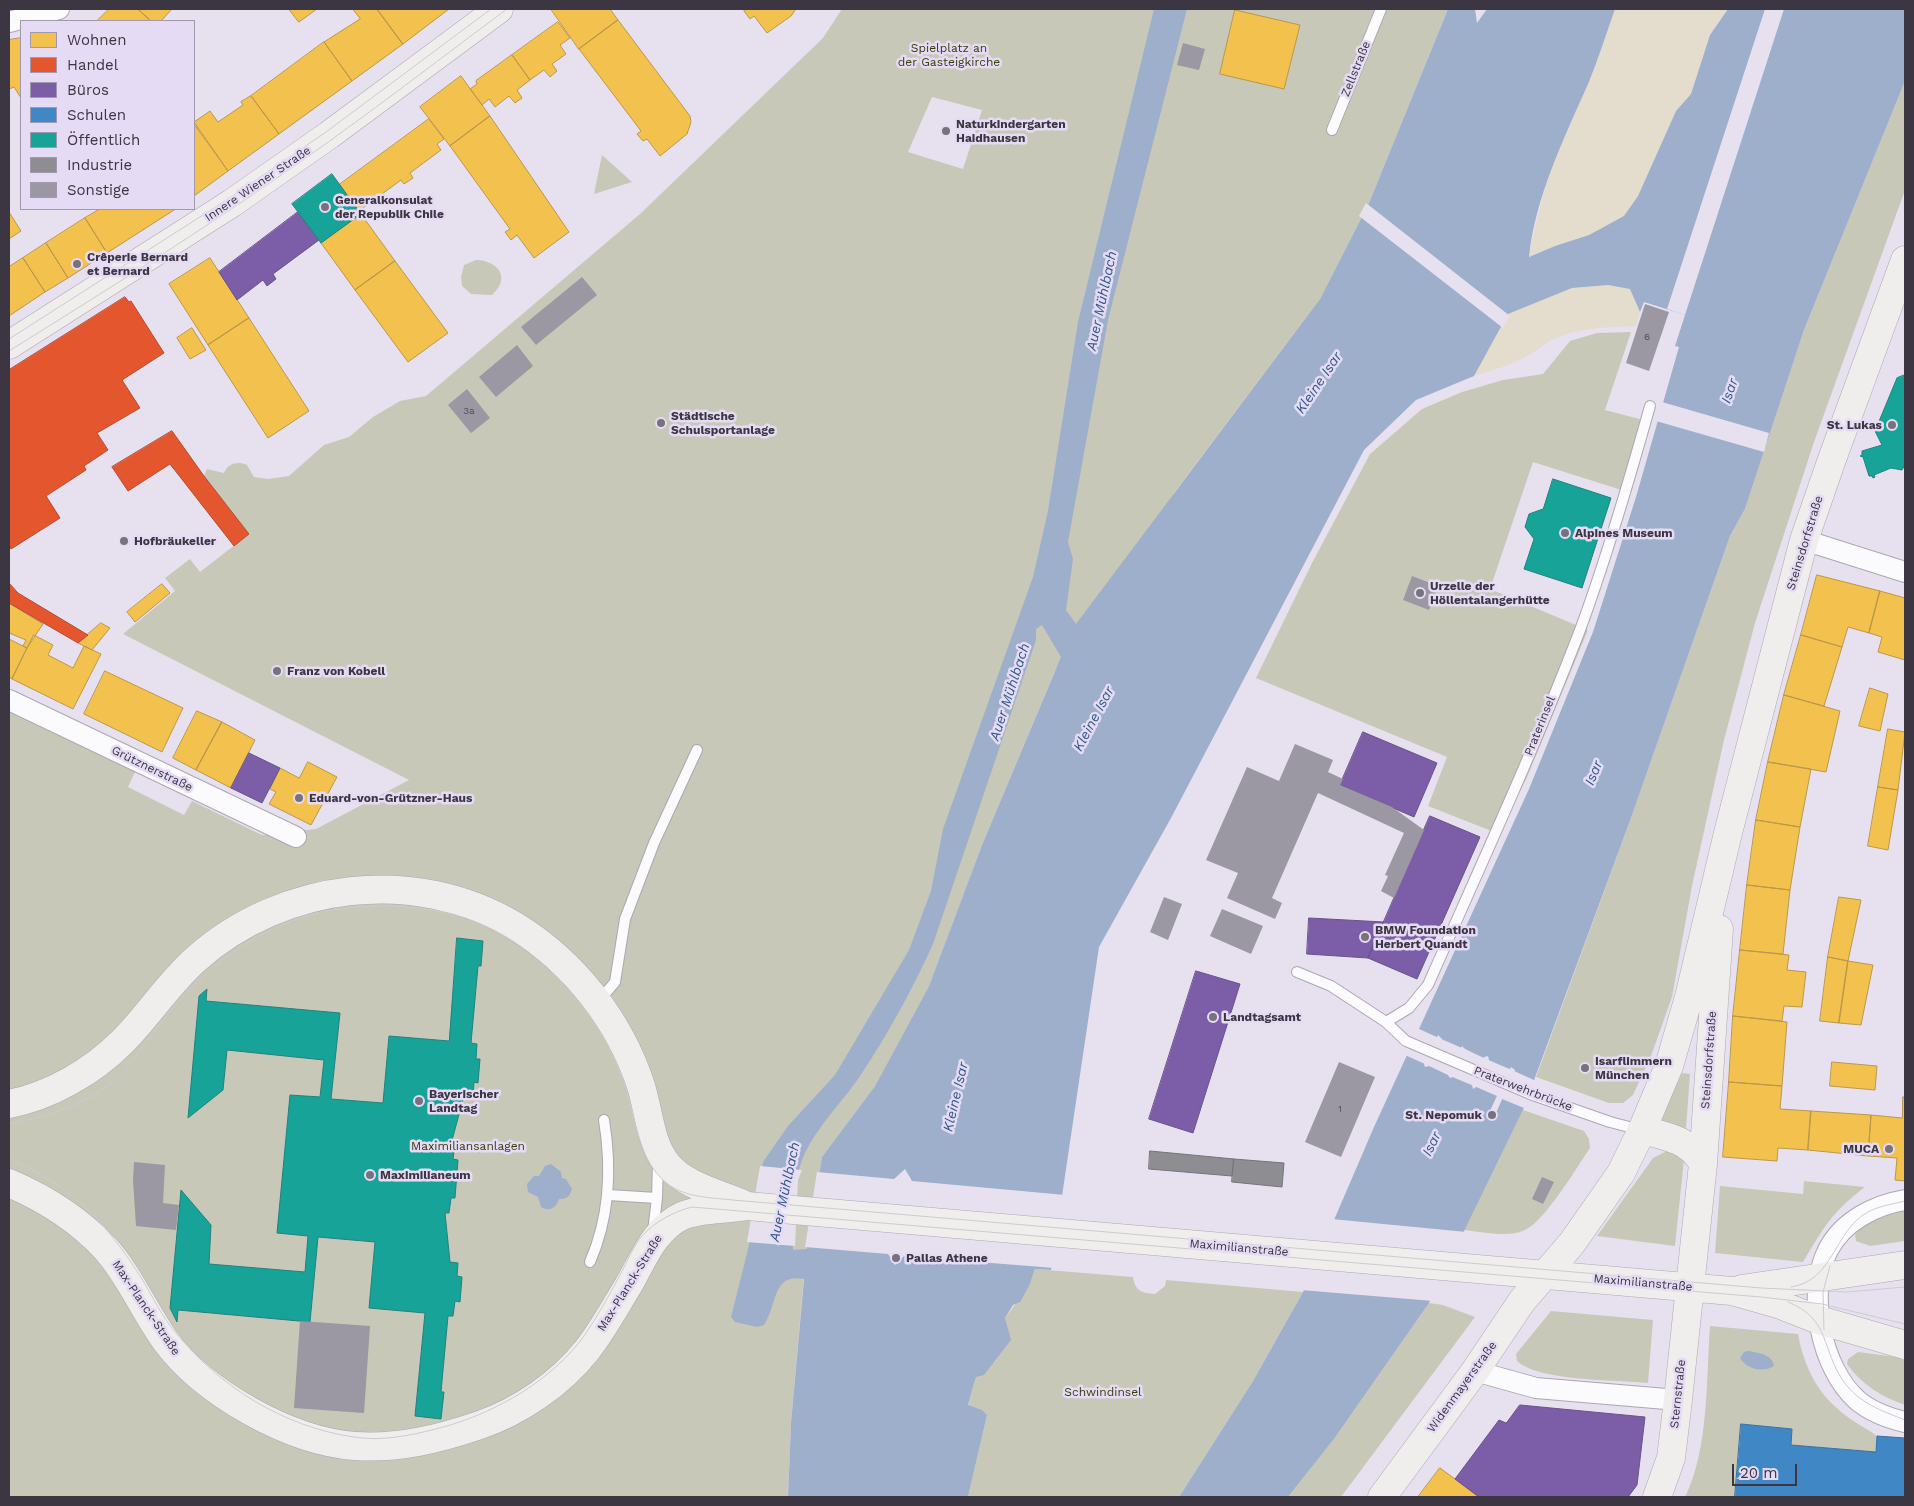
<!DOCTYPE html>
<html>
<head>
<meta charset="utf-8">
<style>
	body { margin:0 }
	#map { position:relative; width:1914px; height:1506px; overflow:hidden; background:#e7e1ef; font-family:"Work Sans",sans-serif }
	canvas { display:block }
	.frame { position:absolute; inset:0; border:10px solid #3b3641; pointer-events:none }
	.legend { position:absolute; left:20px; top:20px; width:175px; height:190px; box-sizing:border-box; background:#e6dbf5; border:1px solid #a299ad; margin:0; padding:6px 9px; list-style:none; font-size:15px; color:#3b3641 }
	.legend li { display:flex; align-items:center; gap:10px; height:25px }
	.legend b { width:25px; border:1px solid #a299ad }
	.scale { position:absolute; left:1732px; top:1464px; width:65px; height:22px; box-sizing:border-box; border:2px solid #3b3641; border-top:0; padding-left:6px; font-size:15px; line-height:18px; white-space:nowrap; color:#3b3641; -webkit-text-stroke:4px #e6dbf5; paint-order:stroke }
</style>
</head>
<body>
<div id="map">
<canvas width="1914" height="1506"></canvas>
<div class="frame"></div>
<ul class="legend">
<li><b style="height:14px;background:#f2c14e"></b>Wohnen</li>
<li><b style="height:14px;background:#e4572e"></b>Handel</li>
<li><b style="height:14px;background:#7b5ea7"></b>Büros</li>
<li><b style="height:14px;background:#3f88c5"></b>Schulen</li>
<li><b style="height:14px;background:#17a398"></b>Öffentlich</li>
<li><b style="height:14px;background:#8d8d92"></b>Industrie</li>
<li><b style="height:14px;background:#9b97a3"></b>Sonstige</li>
</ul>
<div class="scale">20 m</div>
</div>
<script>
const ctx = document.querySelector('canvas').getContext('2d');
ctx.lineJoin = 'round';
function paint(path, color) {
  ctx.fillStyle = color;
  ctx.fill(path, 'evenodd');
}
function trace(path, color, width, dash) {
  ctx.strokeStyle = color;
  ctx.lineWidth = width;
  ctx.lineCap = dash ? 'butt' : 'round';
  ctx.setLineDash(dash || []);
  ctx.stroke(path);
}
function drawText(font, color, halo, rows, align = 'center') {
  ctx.font = font + ' "Work Sans",sans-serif';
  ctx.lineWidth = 5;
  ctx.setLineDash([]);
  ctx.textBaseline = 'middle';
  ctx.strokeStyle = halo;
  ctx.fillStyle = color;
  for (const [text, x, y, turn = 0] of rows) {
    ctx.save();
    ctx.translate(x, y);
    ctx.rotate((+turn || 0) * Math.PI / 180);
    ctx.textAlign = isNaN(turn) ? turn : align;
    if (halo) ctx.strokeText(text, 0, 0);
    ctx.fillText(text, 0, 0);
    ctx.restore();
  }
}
paint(new Path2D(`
	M842,9h606l-79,194 -49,96 -143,190 -122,182 -73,174 -53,141 -54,100 -53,71 -17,107 -14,159 -3,74h-779v-785l126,60 -7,15 56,28 8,-14 70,34 54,-6 93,-49 -286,-146 52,-43 -10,-13 25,-19 10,13 49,-38 -45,-58 3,-7 17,4c4,-10 14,-12 23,-8l7,12 14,2 21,-3 35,-31 25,-8 24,-20 27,-16 26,-5 214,-182 183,-176zM932,97l50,13 -19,59 -55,-17z
	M1905,81v109l-91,252 -59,181 -31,117 -32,146 -20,111 -21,59 -18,39 -10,8h-14l-73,-26 95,-259 99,-282 15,-27 59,-179z
	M602,155l30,27 -38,12z
	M476,260c23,1 35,18 16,35l-21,-1 -9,-8 -1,-9 3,-12z
	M1631,332l-26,78 46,12 -20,71 -98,-31 -43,127 98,41 -60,145 -29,59 -71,-28 19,-49 -191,-79 56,-115 58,-109 52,-45 40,-17 41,-12 40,-6 27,-33 27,-8z
	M1682,1073l8,1 -4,54 -27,-6z
	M1523,1110l61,21 5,8 1,9c-13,19 -45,73 -65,82 -17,8 -43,2 -61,0z
	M1669,1150l15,9 -9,87 -78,-10 56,-78z
	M1804,1181l61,6c-33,25 -41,40 -62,75l-88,-9 5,-67 83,8z
	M1905,1208v33l-35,5 -14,-5 -1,-6 11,-14z
	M1035,1269l98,8c2,14 9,16 22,17l10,-8 1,-6 137,12 -50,89 -74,116h-211l19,-82 -19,-9 8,-29 19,-16 15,-21 -5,-22 25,-34z
	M1429,1303l14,2 32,12 -134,180h-53l46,-58z
	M1551,1311l102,9 -5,63c-32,-3 -110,-2 -131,-22l-1,-7z
	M1710,1326l88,8c5,28 17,56 40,75 11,11 27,18 39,27l-1,16 -85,-7 1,-16 -51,-5 -6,73h-50c24,-48 21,-117 25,-171z
	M1858,1352l39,5 8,4v44c-23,-8 -43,-20 -58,-41l1,-5z`), '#c8c8b8');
paint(new Path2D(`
	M1615,9h113l-18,26 -19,59 -15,17 -38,85 -14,21 -35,18 -34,11 -27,11 15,-63 16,-49 29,-63z
	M1608,285l22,4 10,23 -4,14c-28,1 -61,2 -86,15 -7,4 -13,10 -19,13 -18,11 -38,16 -57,22l34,-62 64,-26z`), '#e4dccd');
paint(new Path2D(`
	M1154,9h33l-79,311 -40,222 5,17 -7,51 10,14 244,-325 49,-96 79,-194h27l2,14 10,-14h128c-9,25 -17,51 -27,75 -24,54 -53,114 -59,173l26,-11 34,-11 35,-19 14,-20 38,-85 15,-17 19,-59 18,-26h177v72l-101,249 -59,179 -15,27 -99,282 -108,292 -94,193 -95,136 -46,58h-109l74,-116 50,-89 71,-165 155,-338 64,-157 43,-135 43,-150 -4,-1 10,-31 -41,-13 -4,10 -10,-23 -22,-4 -36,3 -64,26 -34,62 -58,24 -52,50 -193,368 -72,129 -48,323 -16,-1 -5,15 -10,18 -7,3 -8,13 6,22 -27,35 -8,2 -8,28 14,5 5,5 -19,82h-180l3,-74 13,-144c-32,-6 -26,24 -40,46l-7,2 -22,-5 -4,-5 18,-72 14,-83 25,-36 47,-51 74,-125 22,-59 12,-62 90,-252 15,-66 30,-189zM1042,625l19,32 -79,188 -53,141 -54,100 -53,71 -15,92 -14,1c-2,-26 0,-66 9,-90 13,-32 39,-56 58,-84 28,-42 52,-86 73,-132l103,-304v-11zM1438,1035l4,4 -13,27 -4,1 -1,-3zM1462,1046l3,3 -12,28 -3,1 -2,-3zM1488,1056l1,4 -13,27 -3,2 -1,-4 12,-28zM1511,1067l4,3 -21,47 -4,2 -2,-4z
	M551,1164l10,8 1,6 4,1 6,10c-2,7 -5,10 -13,10 -3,9 -9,13 -18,8l-3,-10 -10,-5 -1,-8 7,-8h5l6,-10z
	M1748,1351c11,2 24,3 26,15 -11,7 -28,3 -34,-8l4,-6z`), '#9dafca');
paint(new Path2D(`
	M1765,9h19l-99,306 -18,-6z
	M1366,203l144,113 -7,12 -144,-112z
	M1662,402l107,31 -5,19 -108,-31z
	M1417,1028l22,10 -12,27 -22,-10z
	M1439,1038l23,10 -12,28 -23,-11z
	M1463,1048l23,11 -12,27 -24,-10z
	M1486,1059l26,11 -21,46h-3l9,-20 -23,-10z
	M1512,1070l24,11 -12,27 -22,-9 -8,18 -3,-1z
	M760,1166l42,4 -4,10 -3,66 -48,-4z
	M905,1169l7,12 153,14 -11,73 -150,-12 -9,9 -7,-11 -83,-7 12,-75 77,7z
	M1332,1219l134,13 -33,69 -132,-11z`), '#e7e1ef');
const homes = new Path2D(`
	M109,9h29l13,12h-54z
	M138,9h34l-11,12h-10z
	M289,9h28l-18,13z
	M353,9h24l26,35 -51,37 -28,-39 36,-23z
	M377,9h72l-46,35z
	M551,9h59l8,11 -39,29z
	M747,9h49l-5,7 -24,17 -13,-17 -4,3 -6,-8z
	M1235,10l65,15 -16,64 -64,-15z
	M618,20l72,96 1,6 -4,12 -27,22 -13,-17 -4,2 -6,-7 4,-3 -62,-82z
	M558,22l12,16 -10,7 6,9 -14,10 5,7 -7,6 -6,-7 -14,10 -18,-25z
	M21,38v60l-7,-11 -5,2v-49z
	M324,42l28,39 -73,53 -28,-38z
	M512,55l18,25 -13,10 5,8 -7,5 -6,-7 -14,11 -6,-8 -7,6 -12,-16 7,-5 -1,-3z
	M461,76l29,40 -40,30 -30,-39z
	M251,96l28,38 -51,37 -34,-49 16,-11 8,11 25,-17 -2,-3z
	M490,116l79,116 -35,26 -17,-23 -6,5 -6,-8 5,-3 -60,-83z
	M429,119l15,20 -7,5 4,6 -31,23 3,5 -9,6 -3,-4 -42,31 -20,-26z
	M194,124l34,47 -34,25z
	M100,209h73l1,1 -67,43 -22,-35z
	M9,212l12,19 -12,8z
	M361,214l34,47 -40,29 -34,-47z
	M85,218l22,35 -39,25 -22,-35z
	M46,243l22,35 -23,14 -22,-34z
	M23,258l22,34 -36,24v-49z
	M210,258l39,60 -41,27 -39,-61z
	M395,261l53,72 -40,29 -53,-72z
	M249,318l60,93 -41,27 -60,-93z
	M192,328l14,22 -16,9 -13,-21z
	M1817,575l63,16 -11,42 -21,-6 -6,20 -41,-12z
	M162,584l8,9 -35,29 -8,-10z
	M1880,591l25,7v62l-27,-8 4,-15 -13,-4z
	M9,603l34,21 -16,24 -4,-2 3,-6 -17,-7z
	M101,623l9,5 -18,22 -14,-7z
	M34,635l19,10 -5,10 25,13 11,-22 17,8 -28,55 -61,-30z
	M1801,635l41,12 -18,59 -40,-11z
	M9,639l18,9 -15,31 -3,-2z
	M105,671l78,37 -21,44 -78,-38z
	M1870,688l18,6 -8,37 -21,-5z
	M1784,695l56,16 -14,61 -58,-10z
	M197,711l25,11 -26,48 -23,-12z
	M222,722l33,18 -24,48 -35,-18z
	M1888,729l17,3 -7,58 -20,-3z
	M308,762l29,15 -26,48 -42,-21 7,-12 -6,-3 10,-21 19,10z
	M1768,762l43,7 -11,58 -44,-7z
	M1878,787l20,3 -10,60 -20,-4z
	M1756,820l44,7 -10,63 -43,-5z
	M1747,885l43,5 -7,64 -43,-4z
	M1839,897l22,3 -13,61 -20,-4z
	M1740,950l49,5 -2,15 19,2 -4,35 -18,-1 -2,15 -49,-5z
	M1828,957l20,4 -9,62 -19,-2z
	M1848,961l25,4 -12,60 -22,-2z
	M1733,1016l54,6 -5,64 -53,-4z
	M1832,1062l45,4 -2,24 -45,-4z
	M1729,1082l53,4 -2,23 31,2 -3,39 -30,-2 -1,13 -54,-4z
	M1903,1097h2v84l-10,-1 2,-22 -29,-2 3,-41 31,3z
	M1811,1111l60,4 -3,41 -60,-6z
	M1440,1468l15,11 24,18h-61z`);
paint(homes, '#f2c14e');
trace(homes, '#bb974a', 1);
const shops = new Path2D(`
	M125,297l4,5 2,-1 33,52 -42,27 18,28 -43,25 11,17 -24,16 2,4 -40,26 14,22 -49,31 -2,-4v-175z
	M172,431l32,45 45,58 -15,12 -64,-82 -42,27 -16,-24z
	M9,583l9,10 70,42 -10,8 -69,-40z`);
paint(shops, '#e4572e');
trace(shops, '#b14d34', 1);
const offices = new Path2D(`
	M298,212l21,28 -46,34 3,5 -9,7 -4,-6 -26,20 -18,-28z
	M1363,732l74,31 -23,54 -74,-32z
	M249,753l31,15 -18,35 -31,-15z
	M1430,816l50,21 -63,142 -49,-21z
	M1309,918l75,4 -16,36 -61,-4z
	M1196,971l44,13 -47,149 -44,-14z
	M1520,1405l125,12 -8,68 -9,12h-149l-24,-18 44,-59 7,3z`);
paint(offices, '#7b5ea7');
trace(offices, '#685288', 1);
const schools = new Path2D(`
	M1741,1424l51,5 -1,16 85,7 1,-16 28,2v59h-170z`);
paint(schools, '#3f88c5');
trace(schools, '#3e6f9d', 1);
const public = new Path2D(`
	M332,174l29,40 -40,29 -29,-39z
	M1905,375v90l-3,5 -11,-2 -17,7 1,2 -2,1 -1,-2h-3l-6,-19 -3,-1 2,-1v-4l20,-6 -7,-14 22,-53z
	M1553,479l58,19 -29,90 -58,-19 10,-30 -9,-12 4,-13 14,-5z
	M457,938l26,3 -2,25h-3l-7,77 6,1 -1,15h4l-2,24 -4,-1 -1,15 -9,-1 -13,48h4l-2,15 5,1 -3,38h-4l-2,15h-4l5,49 8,1 -1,13 5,1 -2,25 -5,-1 -2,15h-5l-7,76h3l-3,27 -26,-3 10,-103 -56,-5 6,-66 -57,-5 -8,85 -132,-12 -1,12 -7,-14 11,-118 30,35 -2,39 96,8 3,-36 -31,-3 13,-138 30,2 4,-37 -97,-10 -4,40 -35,28 11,-122 8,-7 -1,12 134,12 -9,86 52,4 6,-67 60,5z`);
paint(public, '#17a398');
trace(public, '#22827e', 1);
const industry = new Path2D(`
	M1150,1151l84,8 -2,17 -83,-7z
	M1234,1159l50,4 -2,24 -50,-5z`);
paint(industry, '#8d8d92');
trace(industry, '#74737a', 1);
paint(new Path2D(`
	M1183,43l22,6 -6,21 -22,-5z
	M582,277l15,18 -61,50 -15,-18z
	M1645,304l24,8 -20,59 -23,-8z
	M517,345l16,21 -37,31 -17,-20z
	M467,389l23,29 -19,15 -23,-28z
	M1412,576l26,10 -9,24 -26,-10z
	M1295,744l38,16 -5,12 15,7 -3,6 52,22 32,23 -30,68 -13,-7 7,-15 -3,-1 19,-42 -86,-40 -46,105 10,5 -7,16 -48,-21 11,-25 -32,-13 41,-93 32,14z
	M1164,897l18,7 -14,36 -18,-8z
	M1222,909l41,17 -12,28 -41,-18z
	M1339,1062l36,15 -34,80 -36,-15z
	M134,1162l31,3 -2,38 16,2 -3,25 -40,-4 -3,-46z
	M1542,1177l12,5 -11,22 -11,-5z
	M300,1321l70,5 -6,87 -70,-5z`), '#9b97a3');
const lane = new Path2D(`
	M1332,130l49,-121
	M1297,972l34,14 55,36 20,19 124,53 80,28 31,8
	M598,1002l17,-20 10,-63 29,-76 43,-93
	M1386,1022l23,-14 19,-23c52,-118 106,-235 152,-355 27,-73 49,-149 70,-224
	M608,1195l49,3
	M653,1232l4,-34 1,-36
	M590,1262c20,-46 22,-93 14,-142`);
const street = new Path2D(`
	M9,22l50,-13
	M1804,540l101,32
	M9,700l287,137
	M1905,1200c-30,5 -62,21 -77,50 -22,43 -7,118 29,150 14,12 31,18 48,22
	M1475,1371l61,17 142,12`);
const secondary = new Path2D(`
	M9,345l223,-142 97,-68 170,-126
	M9,1104c41,-8 83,-32 113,-62 26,-26 46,-58 74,-83 87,-77 219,-93 319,-33 59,36 105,95 126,160 8,25 9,57 26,78 18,22 51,29 76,40
	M1642,1130c24,6 49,10 61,34
	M9,1183c35,15 71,38 97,66 24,27 38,62 59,91 39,53 124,101 190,106 43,3 84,-7 125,-21 40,-14 80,-41 107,-75 15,-19 28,-43 41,-64 14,-24 26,-57 54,-70 20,-8 44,-6 65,-10l985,85 46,13 41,16 86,25
	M1741,1289l164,-24
	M1382,1497l93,-126 47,-70 50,-58 49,-70 21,-43 27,-64 20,-69 39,-164 76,-293 27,-78 74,-202
	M1657,1497l14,-39 7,-58 25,-236 16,-235`);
trace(lane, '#aca7b2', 12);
trace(street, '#aca7b2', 22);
trace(secondary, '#aca7b2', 29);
trace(lane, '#fbfafd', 10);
trace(street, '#fbfafd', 20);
trace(secondary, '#efeeec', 28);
trace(new Path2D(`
	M9,339l219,-140 98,-67 165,-123
	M9,351c109,-68 218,-136 322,-211 60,-43 118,-88 176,-131
	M9,1124c40,-8 87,-22 115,-53 17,-19 30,-42 47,-61 73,-86 160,-119 272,-98 80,16 151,89 179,165 13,32 14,76 39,101 19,20 46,19 72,22l1028,88 86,4 58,-5
	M9,1158c64,29 96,63 133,121 11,18 20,38 34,54 44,54 108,94 178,104 30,5 64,-3 93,-11 51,-15 105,-46 137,-90 13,-19 25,-40 36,-61 7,-13 13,-28 22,-39 12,-14 33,-25 50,-29l1069,90 61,7 83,20
	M1791,1287c43,-6 43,-57 77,-75 11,-6 25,-8 37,-11
	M1788,1302c43,17 33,48 56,80 15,21 38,29 61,38
	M1824,1330l-1,-38 7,-26`), '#cdcbcf', 1);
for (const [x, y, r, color] of [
	[946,131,5,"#77727e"],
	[325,207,5,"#77727e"],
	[77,264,5,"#77727e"],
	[661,423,5,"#77727e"],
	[1892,425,5,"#77727e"],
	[1565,533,5,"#77727e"],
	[124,541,5,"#77727e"],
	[1420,593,5,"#77727e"],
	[277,671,5,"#77727e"],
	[299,798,5,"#77727e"],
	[1365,937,5,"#77727e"],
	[1213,1017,5,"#77727e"],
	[1585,1068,5,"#77727e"],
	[419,1101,5,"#77727e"],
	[1492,1115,5,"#77727e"],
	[1889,1149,5,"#77727e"],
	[370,1175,5,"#77727e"],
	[896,1258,5,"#77727e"]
]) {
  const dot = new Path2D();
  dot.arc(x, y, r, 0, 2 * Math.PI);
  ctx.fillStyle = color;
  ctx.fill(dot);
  trace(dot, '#e6dbf5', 2);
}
drawText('10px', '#534e5a', null, [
	["6",1647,337],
	["3a",469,411],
	["1",1340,1109]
]);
drawText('12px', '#393c07', '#e6dbf5', [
	["Spielplatz an",949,48],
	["der Gasteigkirche",949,62],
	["Maximiliansanlagen",468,1146],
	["Schwindinsel",1103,1392]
]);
drawText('12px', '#3b3641', '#e6dbf5', [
	["Zellstraße",1356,69,-68],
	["Innere Wiener Straße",258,184,-34],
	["Steinsdorfstraße",1805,543,-73],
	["Praterinsel",1540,726,-68],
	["Grütznerstraße",152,769,26],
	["Steinsdorfstraße",1709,1060,-86],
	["Praterwehrbrücke",1523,1089,21],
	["Maximilianstraße",1239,1248,5],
	["Max-Planck-Straße",630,1283,-58],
	["Maximilianstraße",1643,1283,5],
	["Max-Planck-Straße",146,1308,56],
	["Widenmayerstraße",1462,1387,-54],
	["Sternstraße",1678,1394,-84]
]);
drawText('bold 12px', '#3b3641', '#e6dbf5', [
	["Naturkindergarten",956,124],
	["Haidhausen",956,138],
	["Generalkonsulat",335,200],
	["der Republik Chile",335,214],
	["Crêperie Bernard",87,257],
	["et Bernard",87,271],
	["Städtische",671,416],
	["Schulsportanlage",671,430],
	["St. Lukas",1882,425,"right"],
	["Alpines Museum",1575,533],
	["Hofbräukeller",134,541],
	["Urzelle der",1430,586],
	["Höllentalangerhütte",1430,600],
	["Franz von Kobell",287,671],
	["Eduard-von-Grützner-Haus",309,798],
	["BMW Foundation",1375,930],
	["Herbert Quandt",1375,944],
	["Landtagsamt",1223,1017],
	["Isarflimmern",1595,1061],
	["München",1595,1075],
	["Bayerischer",429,1094],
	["Landtag",429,1108],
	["St. Nepomuk",1482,1115,"right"],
	["MUCA",1879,1149,"right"],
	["Maximilianeum",380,1175],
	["Pallas Athene",906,1258]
], 'left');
drawText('italic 14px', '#305a87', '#e6dbf5', [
	["Auer Mühlbach",1102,301,-78],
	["Kleine Isar",1319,383,-56],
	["Isar",1730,391,-71],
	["Auer Mühlbach",1010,692,-72],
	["Kleine Isar",1094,719,-62],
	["Isar",1594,773,-68],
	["Kleine Isar",956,1097,-77],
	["Isar",1432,1144,-64],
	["Auer Mühlbach",785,1192,-78]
]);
</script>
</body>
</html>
